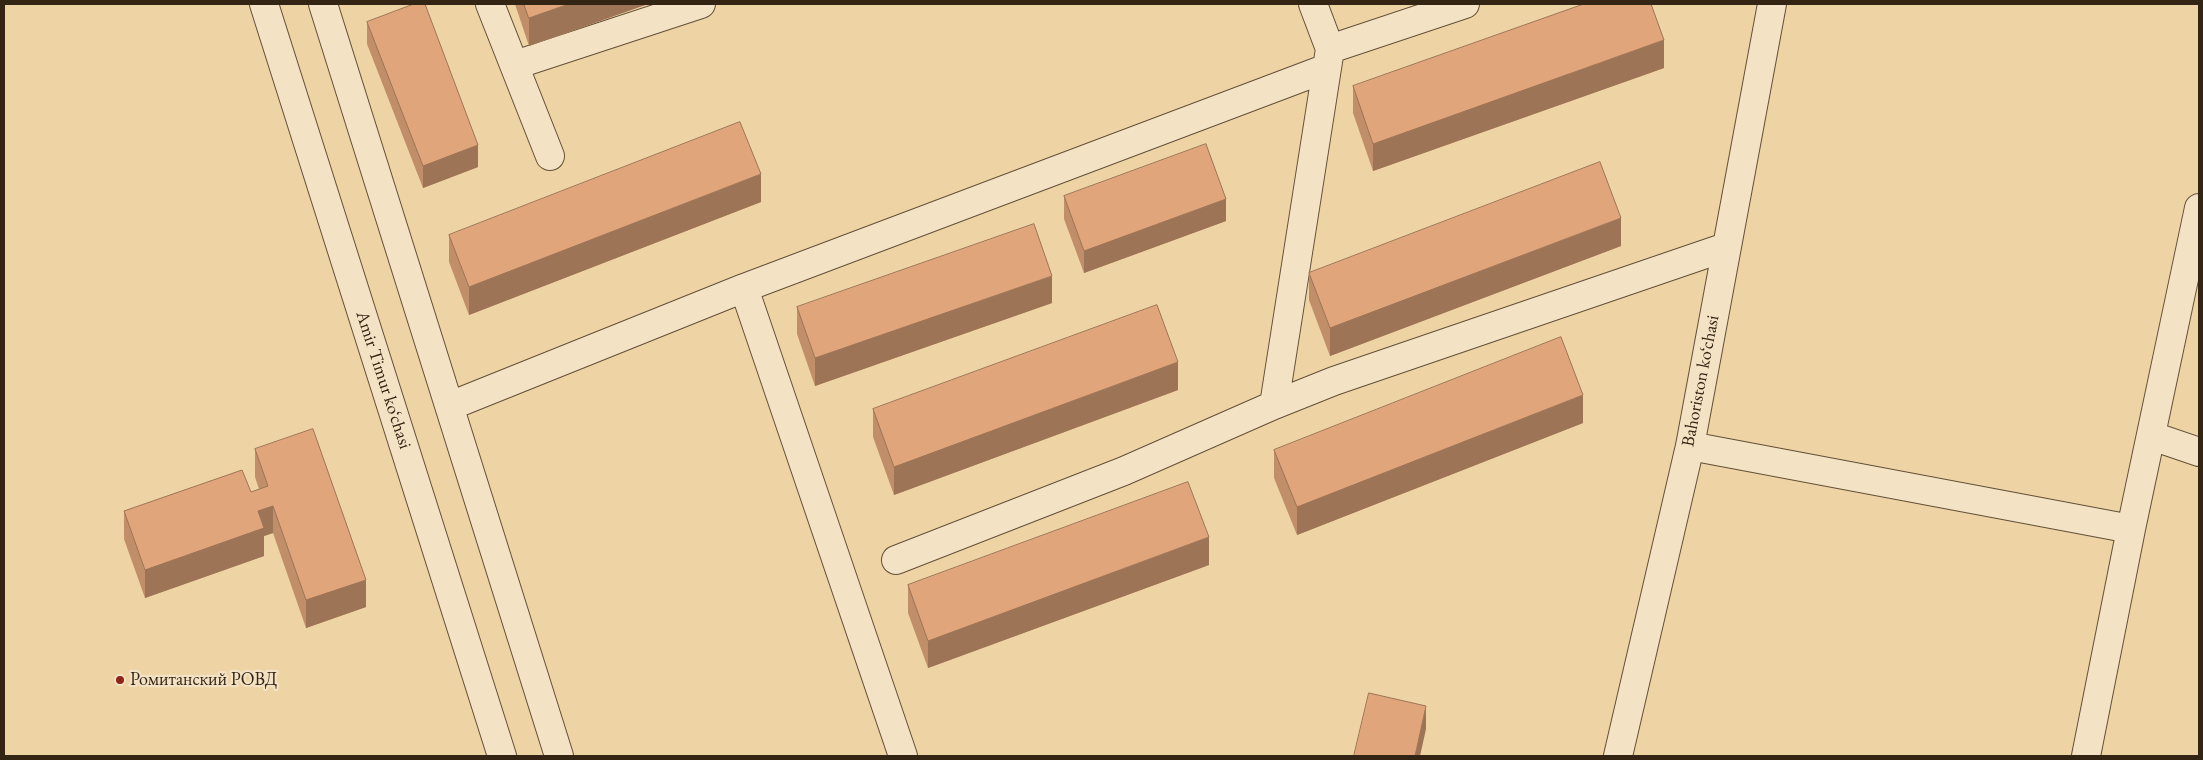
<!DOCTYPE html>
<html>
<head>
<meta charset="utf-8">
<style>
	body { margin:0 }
	#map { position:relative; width:2203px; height:760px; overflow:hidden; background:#eed3a4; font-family:"EB Garamond",serif }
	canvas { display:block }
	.frame { position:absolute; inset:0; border:5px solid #342414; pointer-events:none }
</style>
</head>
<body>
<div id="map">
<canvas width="2203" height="760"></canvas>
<div class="frame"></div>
</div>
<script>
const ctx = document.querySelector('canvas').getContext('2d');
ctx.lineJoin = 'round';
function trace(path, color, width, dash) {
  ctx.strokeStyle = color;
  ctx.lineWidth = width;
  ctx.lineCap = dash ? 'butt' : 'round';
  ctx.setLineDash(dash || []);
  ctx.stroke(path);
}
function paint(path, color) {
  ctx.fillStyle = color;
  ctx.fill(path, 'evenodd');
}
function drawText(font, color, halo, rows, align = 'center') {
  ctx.font = font + ' "EB Garamond",serif';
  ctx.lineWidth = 4.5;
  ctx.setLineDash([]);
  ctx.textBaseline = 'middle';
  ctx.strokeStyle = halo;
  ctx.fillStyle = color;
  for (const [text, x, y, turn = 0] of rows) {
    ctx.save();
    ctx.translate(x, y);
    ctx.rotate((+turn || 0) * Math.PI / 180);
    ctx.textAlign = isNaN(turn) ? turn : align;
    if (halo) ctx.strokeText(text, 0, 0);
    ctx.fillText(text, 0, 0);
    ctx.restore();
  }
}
const minor = new Path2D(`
	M264,4l238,752
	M323,4l236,752
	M490,4l60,152
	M1313,4l17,45 -56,356 60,-24 392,-134
	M1330,49l135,-45
	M515,65l186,-61
	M744,288l583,-220
	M450,406l294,-118 159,468
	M2152,436l47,16
	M1690,446l441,83
	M896,560l228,-89 150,-66
	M1618,756l72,-310 82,-442
	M2086,756l45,-227 68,-321`);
trace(minor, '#625038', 30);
trace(minor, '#f4e2c4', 28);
paint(new Path2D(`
	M515,4h133l-119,42z
	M367,22l111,145 -55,21 -56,-144z
	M1664,68l-291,103 -20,-58v-27z
	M1064,196l162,25 -142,52 -20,-54z
	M761,202l-292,113 -20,-53v-27z
	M1621,246l-291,110 -21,-56v-27z
	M1052,303l-237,83 -18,-52v-27z
	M1178,390l-284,105 -21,-58v-28z
	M1583,423l-286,112 -23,-57v-28z
	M255,449l111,158 -60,21 -33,-95 -9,3v20l-119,42 -21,-59v-28l127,-19 8,-3 -4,-12z
	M1209,565l-281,103 -20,-55v-28z`), '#c18e6a');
paint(new Path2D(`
	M569,4h79l-119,42v-28z
	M1664,40v28l-291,103v-27z
	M478,145v22l-55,21v-22z
	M761,174v28l-292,113v-28z
	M1226,199v22l-142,52v-22z
	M1621,218v28l-291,110v-28z
	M1052,276v27l-237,83v-28z
	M1178,362v28l-284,105v-28z
	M1583,395v28l-286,112v-28z
	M273,506v27l-9,3v20l-119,42v-28l113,-59z
	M1209,537v28l-281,103v-27z
	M366,580v27l-60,21v-28z
	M1426,706v23l-6,27h-5z`), '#9d7456');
const building = new Path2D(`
	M414,4h11l53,141 -55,21 -56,-144z
	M524,4h45l-40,14z
	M1584,4h67l13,36 -291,104 -20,-58z
	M740,122l21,52 -292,113 -20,-52z
	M1206,144l20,55 -142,52 -20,-55z
	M1600,162l21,56 -291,110 -21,-55z
	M1034,224l18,52 -237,82 -18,-51z
	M1157,305l21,57 -284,105 -21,-58z
	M1561,337l22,58 -286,112 -23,-57z
	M313,429l53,151 -60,20 -33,-94 -15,5 6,17 -119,42 -21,-59 118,-41 9,22 17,-6 -13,-37z
	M1188,482l21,55 -281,104 -20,-56z
	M1369,693l57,13 -11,50h-61z`);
paint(building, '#e0a57b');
trace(building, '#9d7456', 1);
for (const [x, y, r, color] of [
	[120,680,5,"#8f2418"]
]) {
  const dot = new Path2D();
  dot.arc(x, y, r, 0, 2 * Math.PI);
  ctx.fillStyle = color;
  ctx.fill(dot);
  trace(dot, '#f4e2c4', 2);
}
drawText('18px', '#342414', '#f4e2c4', [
	["Amir Timur ko‘chasi",383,380,72],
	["Bahoriston ko‘chasi",1701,381,-79]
]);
drawText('18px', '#342414', '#f4e2c4', [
	["Ромитанский РОВД",130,680]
], 'left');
</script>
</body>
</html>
